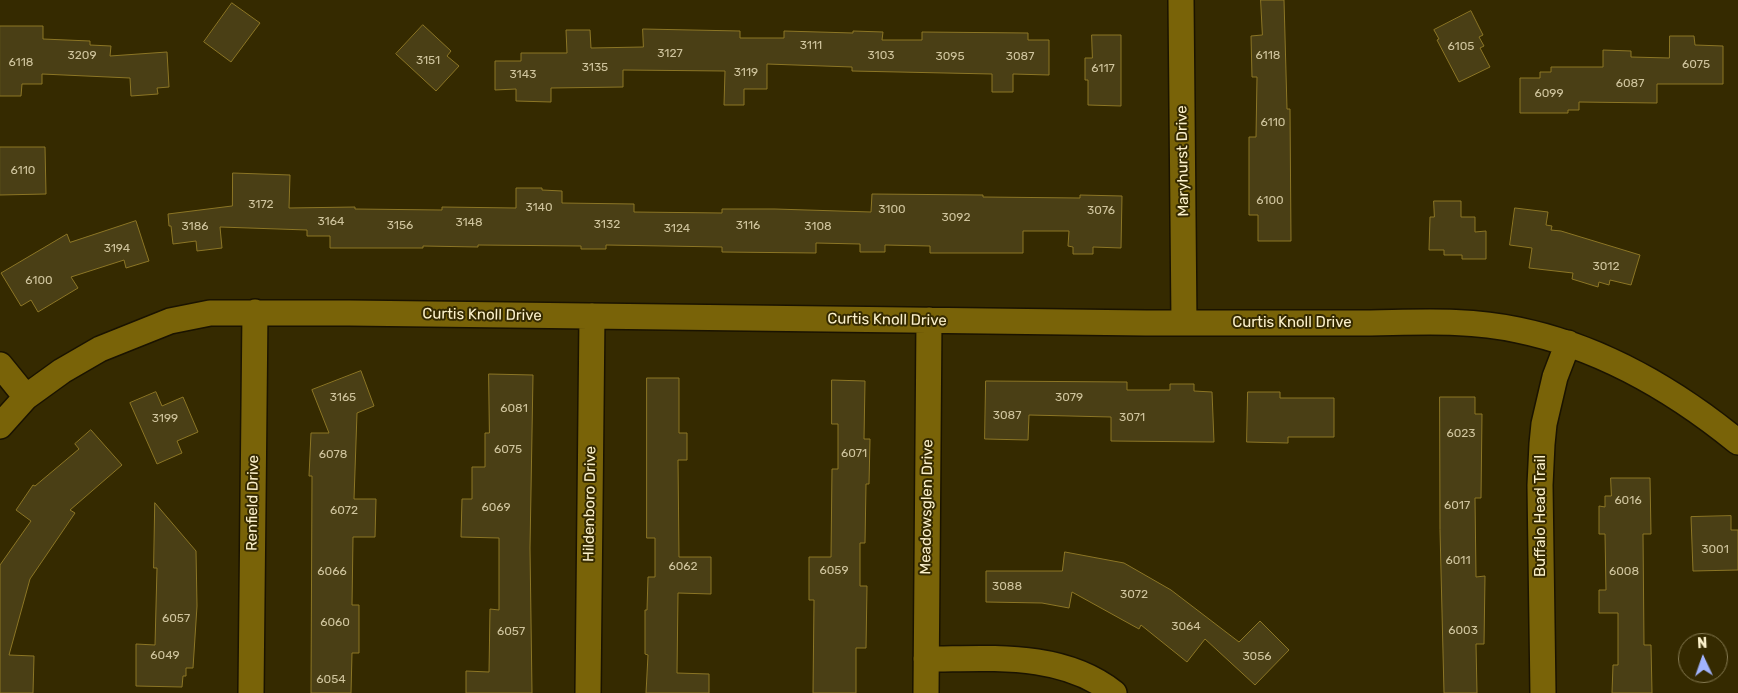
<!DOCTYPE html>
<html>
<head>
<meta charset="utf-8">
<style>
	body { margin:0 }
	#map { position:relative; width:1738px; height:693px; overflow:hidden; background:#352a00; font-family:Rubik,sans-serif }
	canvas { display:block }
	.north { position:absolute; left:1678px; top:633px; width:50px; height:50px; box-sizing:border-box; background:#352a00; border:1px solid #847951; border-radius:50%; rotate:357deg; font-size:14px; font-weight:700; line-height:20px; text-align:center; color:#fbf0ca }
	.north::after { content:''; display:block; margin:auto; width:18px; height:22px; background:#a1b3fd; clip-path:polygon(50% 0,100% 100%,50% 72%,0 100%) }
</style>
</head>
<body>
<div id="map">
<canvas width="1738" height="693"></canvas>
<div class="north">N</div>
</div>
<script>
const ctx = document.querySelector('canvas').getContext('2d');
ctx.lineJoin = 'round';
function paint(path, color) {
  ctx.fillStyle = color;
  ctx.fill(path, 'evenodd');
}
function trace(path, color, width, dash) {
  ctx.strokeStyle = color;
  ctx.lineWidth = width;
  ctx.lineCap = dash ? 'butt' : 'round';
  ctx.setLineDash(dash || []);
  ctx.stroke(path);
}
function drawText(font, color, halo, rows, align = 'center') {
  ctx.font = font + ' Rubik,sans-serif';
  ctx.lineWidth = 4;
  ctx.setLineDash([]);
  ctx.textBaseline = 'middle';
  ctx.strokeStyle = halo;
  ctx.fillStyle = color;
  for (const [text, x, y, turn = 0] of rows) {
    ctx.save();
    ctx.translate(x, y);
    ctx.rotate((+turn || 0) * Math.PI / 180);
    ctx.textAlign = isNaN(turn) ? turn : align;
    if (halo) ctx.strokeText(text, 0, 0);
    ctx.fillText(text, 0, 0);
    ctx.restore();
  }
}
const building = new Path2D(`
	M1261,0h23l3,109h3l1,132h-33v-26h-9v-78h7l1,-60h-5l-1,-41 11,-1z
	M232,3l28,20 -29,39 -27,-20z
	M1471,11l12,24 -4,2 5,9 -4,2 10,19 -31,15 -22,-42 2,-1 -5,-9z
	M423,25l28,26 -4,5 12,10 -23,25 -40,-37z
	M0,26h43v13l47,2v4l21,1 -1,10 57,-4 2,35 -12,1 1,6 -27,2 -1,-18 -88,-4v10h-20l-1,12h-21z
	M643,29l97,2v7h44v-7l69,2v-2l30,1 -1,8h40v-8l106,1v7h21v35l-36,-1v18h-21v-18l-140,-3v-4l-85,-3v25h-23v16h-20l1,-34 -102,-1v17l-72,1v14l-35,-1v-12l-21,1v-29h26v-8h46l-1,-23h24l1,18 52,-1z
	M1092,35h29v71l-33,-1v-25h-3v-22h7z
	M1670,36h24l1,9 28,1v38h-66v19l-78,-1v8h-11v3h-48v-35h20v-6h11v-5h52v-17l28,1v6l38,1z
	M0,147h45l1,47 -46,1z
	M233,173l57,2 -1,33 66,-1v2l87,1v-3l74,1v-20h26v2l20,1v12l72,1v8l88,1v-4h53l96,3 1,-18 111,1v2l97,1v-3l42,1 -1,52 -28,-1v7h-20v-7l-5,-1 1,-15h-46v22h-93v-7l-45,-1v7h-25v-8l-44,-1v10l-94,-1v-5l-116,-2v4h-25v-3l-103,-1v2l-55,-1v2h-93v-12h-23v-6l-87,-3 2,21 -25,3 -1,-10 -23,3 -2,-18h-2l-1,-12 64,-8z
	M1434,201h27v16h14v15l11,-1v28h-24v-4h-18v-5h-15l1,-33h4z
	M1515,208l33,4 -2,13 6,1 -1,4 10,1 79,24 -9,30 -21,-5 -1,5 -10,-3 -1,5 -26,-8 1,-6 -44,-5 3,-20 -22,-3z
	M136,221l13,40 -23,7 -2,-8 -53,17 7,11 -40,24 -7,-12 -10,6 -20,-33 66,-39 3,8z
	M361,371l13,35 -17,7 -3,86h22l-1,38h-22l-1,68h7v48h-7l-1,40h-40l1,-217h-3l2,-43h18l-17,-43z
	M489,374l44,1 -3,173 2,145h-66v-22l23,1 1,-63 9,1v-72l-38,-1 1,-38h10v-32h13v-34h4z
	M647,378h32v55h8v27h-9l1,97h32v37l-33,-1 -1,80 32,1v19h-63l2,-38 -3,-1v-44h2l1,-33h7v-39h-8z
	M832,380l33,1 -1,58h6l-1,45h-3l-1,59h-5v43h7l-1,62h-10v45h-43l1,-93h-5v-43h22l1,-88h6v-45h-6z
	M986,381l141,1v8h43v-6h24v7l18,1 2,50 -103,-1v-24l-82,-2 -1,25 -43,-1z
	M156,392l6,14 21,-9 15,35 -21,9 5,12 -25,11 -27,-61z
	M1248,392h32v6h54v39h-46v6l-41,-1z
	M1440,397h35v17h7l-1,84h-6l1,79 9,-1 -1,68h-8l1,49h-33l-4,-163z
	M91,430l31,35 -52,45 5,3 -45,66 -21,76 25,1 -1,37h-33v-128l31,-44 -15,-11 17,-25 2,1 44,-37 -4,-5z
	M1611,478h39l1,56h-8l1,111h7l1,48h-40l1,-28h5v-52h-19v-23h7l-1,-56h-6v-28l6,1v-11h6z
	M155,503l41,48 1,55 -4,62h-7v8h-3l-1,11 -46,-1v-42l19,1 2,-77h-3z
	M1731,516v14h7v40l-45,1 -2,-54z
	M1065,552l59,11 47,27 68,52 21,-21 29,29 -34,35 -50,-46 -18,23 -46,-37 -2,4 -67,-37 -3,16 -27,-5 -56,-1v-31h76z`);
paint(building, '#4a3f15');
trace(building, '#8c7625', 1);
const minor = new Path2D(`
	M1181,0l3,323
	M0,365l26,32
	M0,426l26,-29 36,-26 38,-22 70,-28 40,-8h139c268,3 537,7 806,10 66,0 133,0 200,0 55,0 109,-5 163,7 83,17 155,59 220,112
	M926,659c63,0 135,-8 188,34
	M251,693l4,-381
	M588,693l4,-377
	M926,693l3,-373
	M1543,693l-3,-208 2,-41 2,-20 11,-47 13,-34`);
trace(minor, '#1a1300', 28);
trace(minor, '#796308', 25);
drawText('12px', '#cfc49d', null, [
	["3111",811,46],
	["6105",1461,47],
	["3127",670,54],
	["3209",82,56],
	["3103",881,56],
	["6118",1268,56],
	["3095",950,57],
	["3087",1020,57],
	["3151",428,61],
	["6118",21,63],
	["6075",1696,65],
	["3135",595,68],
	["6117",1103,69],
	["3119",746,73],
	["3143",523,75],
	["6087",1630,84],
	["6099",1549,94],
	["6110",1273,123],
	["6110",23,171],
	["6100",1270,201],
	["3172",261,205],
	["3140",539,208],
	["3100",892,210],
	["3076",1101,211],
	["3092",956,218],
	["3164",331,222],
	["3148",469,223],
	["3132",607,225],
	["3156",400,226],
	["3116",748,226],
	["3186",195,227],
	["3108",818,227],
	["3124",677,229],
	["3194",117,249],
	["3012",1606,267],
	["6100",39,281],
	["3165",343,398],
	["3079",1069,398],
	["6081",514,409],
	["3087",1007,416],
	["3071",1132,418],
	["3199",165,419],
	["6023",1461,434],
	["6075",508,450],
	["6071",854,454],
	["6078",333,455],
	["6016",1628,501],
	["6017",1457,506],
	["6069",496,508],
	["6072",344,511],
	["3001",1715,550],
	["6011",1458,561],
	["6062",683,567],
	["6059",834,571],
	["6066",332,572],
	["6008",1624,572],
	["3088",1007,587],
	["3072",1134,595],
	["6057",176,619],
	["6060",335,623],
	["3064",1186,627],
	["6003",1463,631],
	["6057",511,632],
	["6049",165,656],
	["3056",1257,657],
	["6054",331,680]
]);
drawText('15px', '#fbf0ca', '#352a00', [
	["Maryhurst Drive",1183,161,-91],
	["Curtis Knoll Drive",482,315,1],
	["Curtis Knoll Drive",887,320,1],
	["Curtis Knoll Drive",1292,323],
	["Renfield Drive",253,503,-89],
	["Hildenboro Drive",590,504,-89],
	["Meadowsglen Drive",927,507,-89],
	["Buffalo Head Trail",1541,516,-90]
]);
</script>
</body>
</html>
